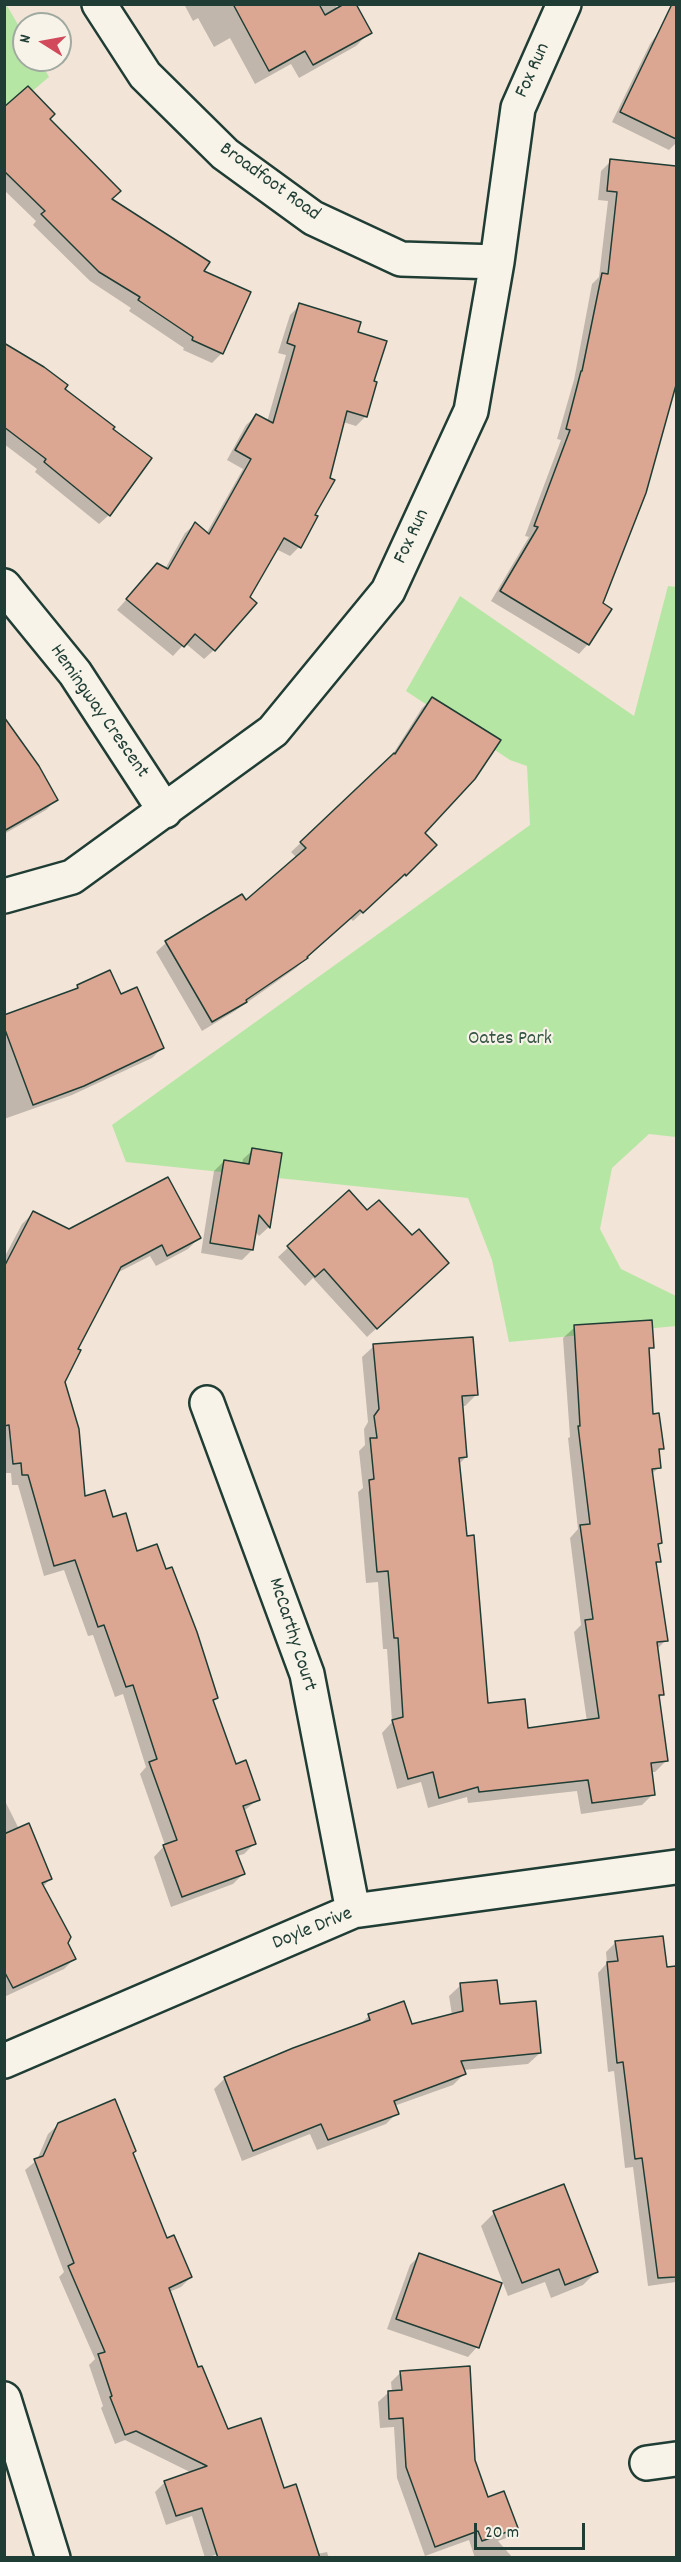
<!DOCTYPE html>
<html>
<head>
<meta charset="utf-8">
<style>
	body { margin:0 }
	#map { position:relative; width:681px; height:2562px; overflow:hidden; background:#f2e4d7; font-family:Dekko,sans-serif }
	canvas { display:block }
	.frame { position:absolute; inset:0; border:6px solid #1f3d34; pointer-events:none }
	.north { position:absolute; left:12px; top:12px; width:60px; height:60px; box-sizing:border-box; background:#f7f3e8; border:2px solid #a1aaa0; border-radius:50%; rotate:281deg; font-size:16px; font-weight:700; line-height:24px; text-align:center; color:#1f3d34 }
	.north::after { content:''; display:block; margin:auto; width:21px; height:27px; background:#d1495b; clip-path:polygon(50% 0,100% 100%,50% 72%,0 100%) }
	.scale { position:absolute; left:474px; top:2523px; width:111px; height:27px; box-sizing:border-box; border:3px solid #1f3d34; border-top:0; padding-left:8px; font-size:18px; line-height:21px; white-space:nowrap; color:#1f3d34; -webkit-text-stroke:4px #f7f3e8; paint-order:stroke }
</style>
</head>
<body>
<div id="map">
<canvas width="681" height="2562"></canvas>
<div class="frame"></div>
<div class="north">N</div>
<div class="scale">20 m</div>
</div>
<script>
const ctx = document.querySelector('canvas').getContext('2d');
ctx.lineJoin = 'round';
function paint(path, color) {
  ctx.fillStyle = color;
  ctx.fill(path, 'evenodd');
}
function trace(path, color, width, dash) {
  ctx.strokeStyle = color;
  ctx.lineWidth = width;
  ctx.lineCap = dash ? 'butt' : 'round';
  ctx.setLineDash(dash || []);
  ctx.stroke(path);
}
function drawText(font, color, halo, rows, align = 'center') {
  ctx.font = font + ' Dekko,sans-serif';
  ctx.lineWidth = 4.5;
  ctx.setLineDash([]);
  ctx.textBaseline = 'middle';
  ctx.strokeStyle = halo;
  ctx.fillStyle = color;
  for (const [text, x, y, turn = 0] of rows) {
    ctx.save();
    ctx.translate(x, y);
    ctx.rotate((+turn || 0) * Math.PI / 180);
    ctx.textAlign = isNaN(turn) ? turn : align;
    if (halo) ctx.strokeText(text, 0, 0);
    ctx.fillText(text, 0, 0);
    ctx.restore();
  }
}
paint(new Path2D(`
	M6,4l18,31v25h15l10,17 -44,37z
	M668,586l8,1v550l-27,-3 -37,34 -12,61 21,40 55,27v30l-167,16 -17,-82 -24,-62 -342,-36 -14,-37 418,-300 -3,-59 -17,-6 -104,-69 54,-95 174,120z`), '#b6e6a4');
paint(new Path2D(`
	M184,4h151l3,6 32,22 -14,14 -57,32 -8,-14 -36,20 -25,-46 -16,9 -16,-29 -5,3z
	M676,8v135l-7,7 -57,-28 38,-78z
	M4,109l44,10 62,80 91,73 21,81 -10,10 -29,-13 1,-2 -55,-37 2,-3 -41,-27 -57,-56 3,-4 -32,-31z
	M611,161l65,7v211l-31,114 -16,36 -41,115 -9,10 -88,-53 38,-64 -4,-1 36,-96 -4,-1 17,-59 18,-96 7,-7 9,-76 -10,-1 3,-29z
	M300,305l56,28 16,49 -6,34 -10,10 -13,-4 -30,93 -14,32 -9,9 -14,-7 -62,101 -10,9 -19,-16 -12,13 -56,-46 40,-45 8,4 20,-36 10,-9 11,10 37,-65 -16,-9 19,-35 10,-9 11,6 19,-67 -8,-2 12,-38z
	M4,345l59,44 46,126 -10,9 -64,-52 2,-3 -33,-25z
	M432,698l-9,135 12,12 -39,39 -2,-1 -41,38 -3,-3 -54,50 -61,43 -33,20 -46,-79 10,-9 80,-40 51,-45 -6,-6 100,-95 31,-49z
	M4,720l52,80 -10,10 -42,24z
	M78,986l42,10 42,52 -10,10 -80,37 -68,24v-103l68,-24z
	M253,1150l27,4 -11,73 -10,9 -4,-5 -3,19 -10,10 -41,-7 13,-82 10,-10 18,3 1,-5z
	M348,1192l19,21 70,60 -70,64 -54,-59 -8,8 -27,-29z
	M33,1213l36,18 130,7 -11,11 -32,17 -6,-10 -35,18 -39,75 -13,34 20,115 29,20 24,35 80,145 -4,4 23,64 23,33 -15,13 11,32 -10,10 -7,2 6,18 -10,10 -62,23 -17,-50 11,-12 -25,-71 6,-7 -23,-73 -8,3 -22,-62 -5,1 -24,-66 -20,6 -26,-91h-6l-1,-12h-7v-215l18,-34z
	M575,1327l77,20 -5,5 5,63 10,34 -5,4 2,14 -8,8 10,67 -4,4 2,15 -4,4 11,75 -10,10 7,44 -5,5 8,62 -11,11h-5l3,22 -11,11 -61,9 -4,-23 -109,12 -1,-6 -39,11 -7,-26 -24,7 -15,-56 10,-11 -5,-73h-4l-5,-67 -12,1 -8,-91 5,-4 -4,-37 6,-6 -1,-16 4,-7 -6,-65 12,-11 103,48 -12,12h-4l5,51 -8,8 29,239 40,26 60,-8 -13,-90 7,-7 -11,-87 8,-9 -10,-91 2,-1 -7,-99z
	M4,1799l15,30 31,50 -7,8 31,72 -10,10 -60,28z
	M616,1942l49,27 11,-1v314l-28,4 -15,-119 -8,1 -11,-97 -6,1 -10,-99 9,-10 -1,-11z
	M461,1985l37,21 42,47 -12,11 -65,6 1,4 -11,11 -59,21 3,7 -11,11 -69,26 -7,-16 -68,27 -28,-72 11,-11 134,-53 10,-9 42,10 41,-11 -3,-19z
	M59,2124l72,30 35,86 25,37 -10,10 -12,5 28,77 30,62 56,59 34,64 10,-2 2,6h-106l-1,-5 -17,5 -13,-42 -26,9 -11,-33 10,-10 27,-9 -67,-33 -10,4 -14,-36 2,-2 -14,-41 6,-6 -36,-82 5,-5 -39,-102 12,-10 11,-26z
	M494,2213l103,58 -14,14 -32,13 -6,-16 -37,14 -27,-70z
	M420,2255l57,92 -9,10 -81,-28 23,-64z
	M401,2372l73,88 13,39 29,29 -10,10 -8,3 15,17h-38l-6,-18 -44,16 -28,-78 -3,-51 -14,1 -2,-26 10,-9 4,-1 -1,-10z`), '#0003');
const building = new Path2D(`
	M233,4h86l6,11 19,-11h12l16,29 -59,32 -8,-14 -36,20z
	M672,4h4v135l-56,-27z
	M28,86l27,28 -5,5 71,72 -9,8 98,63 -6,9 47,21 -28,62 -31,-14 1,-3 -55,-37 2,-3 -41,-25 -58,-58 4,-3 -41,-40v-64z
	M610,159l66,7v219l-30,108 -43,110 9,6 -23,36 -89,-54 38,-64 -4,-1 36,-96 -4,-1 15,-58h1l20,-98 6,1 9,-82 -10,-1z
	M299,303l62,19 -3,10 29,9 -13,40 3,1 -10,35 -20,-6 -17,67 5,2 -20,35 3,1 -17,32 -17,-10 -34,59 7,6 -42,48 -20,-17 -11,13 -58,-48 31,-36 11,6 27,-47 14,12 42,-75 -16,-9 21,-36 17,9 22,-77 -8,-3z
	M4,343l40,24 24,18 -3,4 50,38 -2,2 39,29 -42,58 -66,-54 2,-3 -42,-32z
	M432,697l69,43 -26,39 -50,54 12,12 -31,31 -1,-2 -42,39 -3,-3 -53,47 1,1 -62,42 1,2 -35,20 -47,-81 77,-47 4,6 60,-52 -6,-6 94,-89 1,1z
	M4,717l35,49 19,34 -54,31z
	M110,970l11,24 16,-7 27,61 -80,38 -51,19 -29,-78v-12l74,-27 -1,-3z
	M252,1148l30,5 -12,75 -11,-13 -6,35 -43,-7 14,-83 25,4z
	M168,1177l33,61 -34,18 -5,-11 -41,22 -43,82 3,1 -16,32 14,47 6,67 20,-6 8,27 13,-4 11,38 20,-7 9,25 6,-2 25,65 21,66 -5,2 23,64 10,-4 14,40 -17,6 13,38 -20,7 9,23 -63,23 -19,-52 14,-5 -28,-78 8,-3 -24,-74 -7,2 -22,-62 -6,2 -23,-67 -21,6 -26,-91h-6l-1,-12 -8,1 -4,-39 -5,1v-159l29,-56 36,18z
	M349,1190l18,20 12,-10 33,35 7,-6 30,34 -72,66 -53,-60 -9,8 -28,-31z
	M652,1320l2,28h-5l4,66 6,-1 5,36h-5l2,19 -9,1 10,74 -4,1 3,18h-5l12,79 -11,1 7,53h-5l9,66 -17,2 4,32 -63,8 -4,-23 -109,12 -1,-5 -39,11 -6,-26 -25,7 -16,-59 11,-3 -5,-79h-4l-6,-67 -11,1 -8,-92 5,-1 -4,-41h7l-3,-22 5,-7 -6,-65 100,-7 5,58 -16,1 5,61 -8,1 8,78 7,-1 14,168 37,-4 3,29 71,-10 -14,-98 8,-1 -13,-94 10,-1 -12,-98h2l-6,-101z
	M29,1823l23,56 -10,4 29,54 -3,6 8,16 -63,29 -9,-17v-137z
	M663,1936l4,31 9,-1v311l-18,1 -16,-120 -7,1 -12,-97 -6,1 -10,-101 11,-1 -3,-20z
	M497,1980l3,24 36,-3 5,52 -80,8 5,13 -72,27 5,13 -71,26 -7,-16 -68,27 -29,-74 69,-29 77,-28 -2,-6 36,-13 8,23 51,-13 -3,-28z
	M115,2099l21,52 -3,2 34,85 7,-3 18,42 -23,11 29,79 4,-1 26,63 33,-11 23,70 12,-4 24,74h-102l-16,-50 -26,8 -12,-35 43,-15 -71,-35 -11,4 -15,-38 2,-1 -14,-42 7,-2 -37,-86 6,-3 -40,-104 9,-3 15,-33z
	M564,2184l34,88 -33,13 -6,-16 -37,14 -29,-72z
	M419,2253l83,30 -23,65 -83,-29z
	M470,2366l5,94 13,37 16,-6 14,37 -36,13 -4,-10 -43,16 -29,-80 -3,-49 -14,1 -1,-28 14,-1 -2,-19z`);
paint(building, '#dca792');
trace(building, '#1f3d34', 1.5);
const minor = new Path2D(`
	M99,4l46,71 80,79 88,64 88,41 96,3
	M4,586l71,87 90,138
	M4,896l68,-19 201,-146 115,-140 83,-180 26,-149 21,-154 46,-104
	M207,1403l100,271 46,237
	M4,2061l349,-150 323,-44
	M4,2399l49,159
	M647,2463l29,-4`);
trace(minor, '#1f3d34', 38);
trace(minor, '#f7f3e8', 33);
drawText('20px', '#1f3d34', '#f7f3e8', [
	["Fox Run",534,71,-66],
	["Broadfoot Road",269,183,36],
	["Fox Run",413,537,-65],
	["Hemingway Crescent",98,712,55],
	["McCarthy Court",291,1635,72],
	["Doyle Drive",313,1930,-22]
]);
drawText('20px', '#365645', '#f7f3e8', [
	["Oates Park",510,1040]
]);
</script>
</body>
</html>
